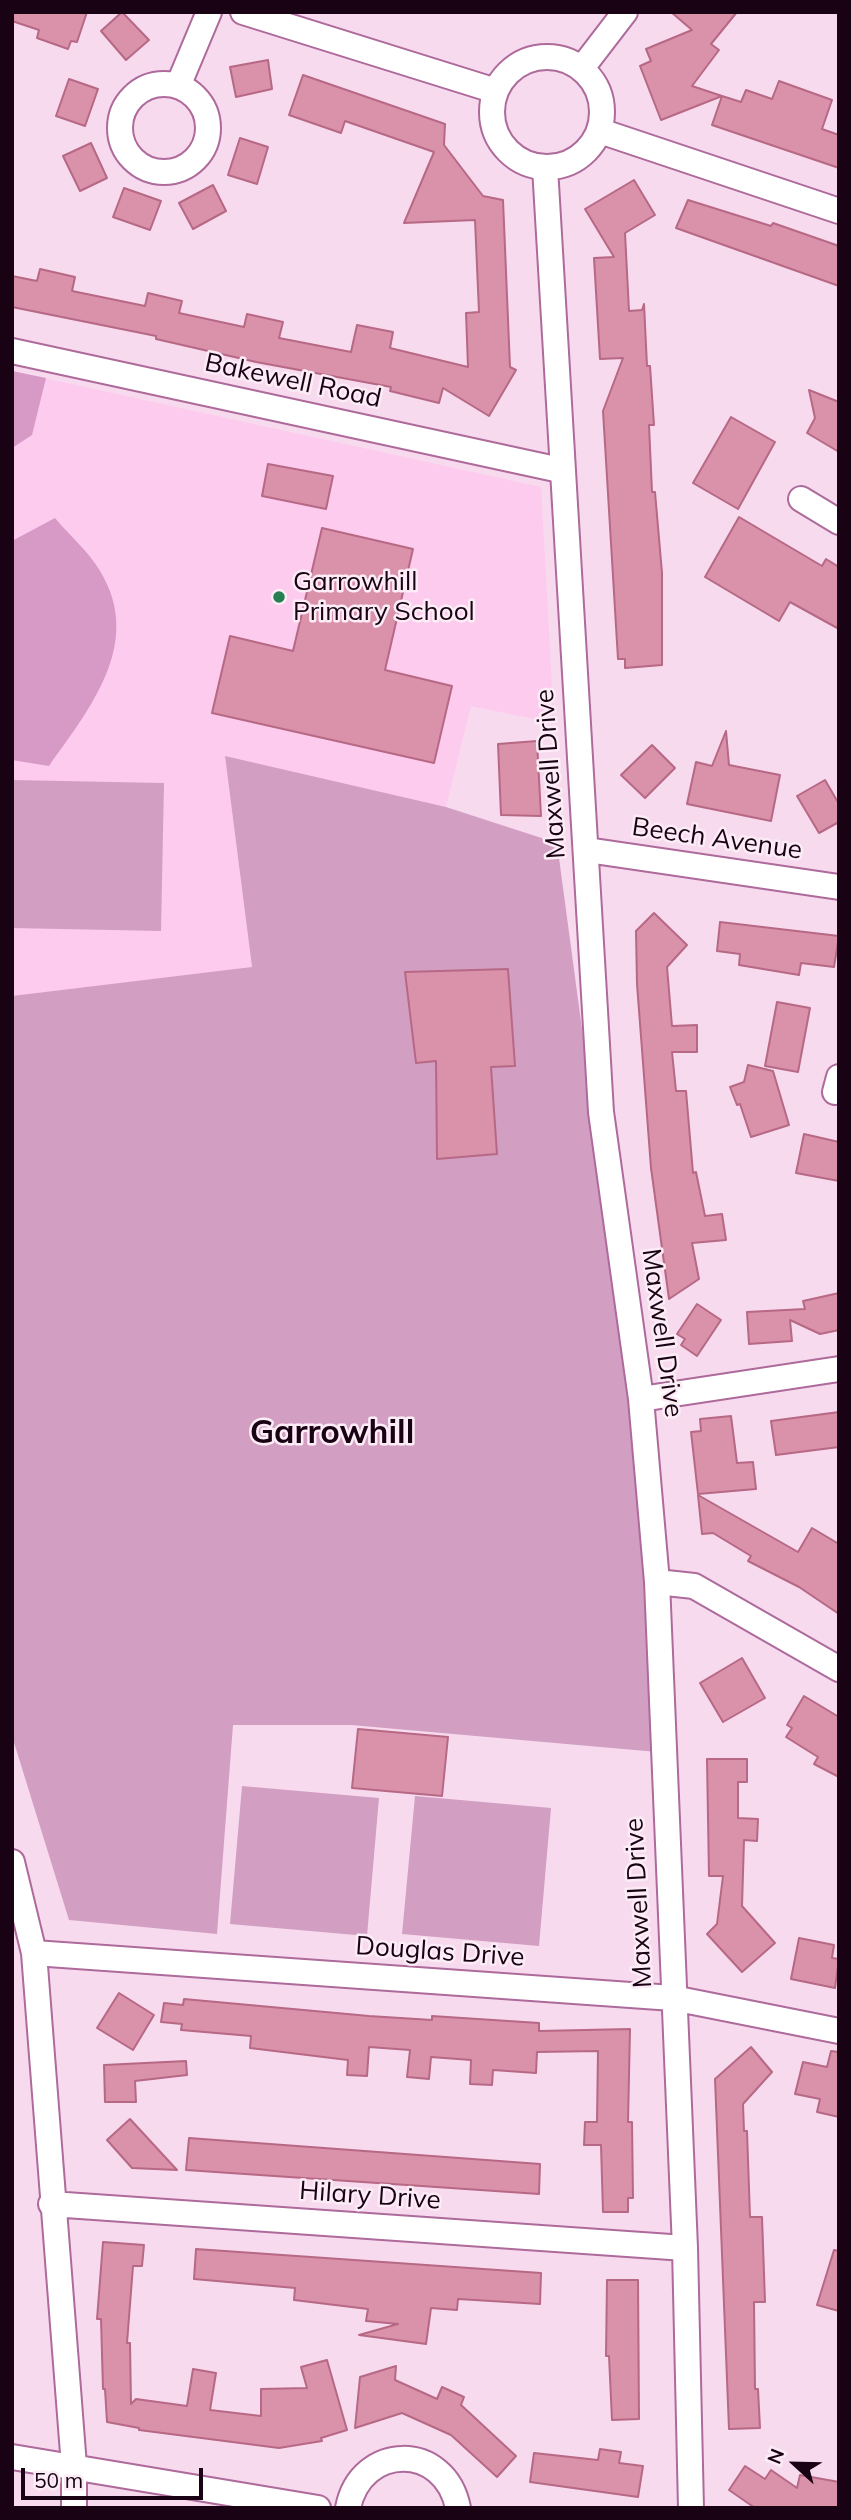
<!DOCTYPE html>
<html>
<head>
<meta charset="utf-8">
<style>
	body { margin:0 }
	#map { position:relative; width:851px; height:2520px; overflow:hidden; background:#f8daee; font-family:Mulish,sans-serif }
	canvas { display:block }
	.frame { position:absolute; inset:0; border:14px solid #190213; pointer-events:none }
	.north { position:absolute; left:760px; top:2429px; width:70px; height:70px; -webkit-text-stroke:5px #fbecf6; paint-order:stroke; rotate:292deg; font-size:19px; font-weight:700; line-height:28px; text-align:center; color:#190213 }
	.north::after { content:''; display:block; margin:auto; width:24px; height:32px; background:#190213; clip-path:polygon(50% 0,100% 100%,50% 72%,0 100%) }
	.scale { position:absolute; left:21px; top:2468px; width:182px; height:32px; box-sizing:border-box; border:4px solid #190213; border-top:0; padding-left:9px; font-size:21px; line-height:24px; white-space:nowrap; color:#190213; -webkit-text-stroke:5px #fbecf6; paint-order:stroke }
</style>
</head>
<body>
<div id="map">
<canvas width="851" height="2520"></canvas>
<div class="frame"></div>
<div class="north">N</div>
<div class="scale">50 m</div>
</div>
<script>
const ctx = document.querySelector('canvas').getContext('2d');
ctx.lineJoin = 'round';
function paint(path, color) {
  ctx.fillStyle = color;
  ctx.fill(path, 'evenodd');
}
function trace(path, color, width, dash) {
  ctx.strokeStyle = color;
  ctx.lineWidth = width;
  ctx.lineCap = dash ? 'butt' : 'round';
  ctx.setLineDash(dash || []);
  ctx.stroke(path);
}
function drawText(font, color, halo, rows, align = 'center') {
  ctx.font = font + ' Mulish,sans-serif';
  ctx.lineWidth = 5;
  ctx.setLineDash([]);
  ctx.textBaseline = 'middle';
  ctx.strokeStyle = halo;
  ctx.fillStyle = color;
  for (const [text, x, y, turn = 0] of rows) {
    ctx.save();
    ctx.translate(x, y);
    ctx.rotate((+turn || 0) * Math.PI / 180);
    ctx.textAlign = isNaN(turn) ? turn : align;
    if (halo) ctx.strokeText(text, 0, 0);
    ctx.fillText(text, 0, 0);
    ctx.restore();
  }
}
paint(new Path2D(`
	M12,371l529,116 13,236 -83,-17 -25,101 -221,-50 27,211 -240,28z`), '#fccbed');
paint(new Path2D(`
	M225,756l221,51 111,36 74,551 26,358 -306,-27h-118l-16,209 -148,-14 -57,-184v-740l240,-29z
	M12,780l152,3 -3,148 -149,-3z
	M242,1786l137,12 -12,138 -137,-12z
	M415,1796l136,12 -12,138 -137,-12z`), '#d29fc3');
paint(new Path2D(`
	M12,371l34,7 -14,57 -20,13z
	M55,518c14,17 34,34 45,53 44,72 -10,137 -51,195l-37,-6v-219z`), '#d799c5');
const building = new Path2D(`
	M12,12h75l-10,30 -6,-1 -3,8 -31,-11 2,-8 -27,-9z
	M122,12l27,28 -23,20 -25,-29z
	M671,12h66l-26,32 8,6 -27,36 30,10 -61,24 -21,-54 11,-5 -5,-12 46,-19z
	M268,60l4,29 -36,8 -6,-30z
	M303,75l142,49 -1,21 39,51 20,4 7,167 6,3 -27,46 -46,-28 -4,15 -49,-12 1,-4 -135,-25 -100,-23v-3l-144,-29v-31l25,5 3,-12 35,8 -3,14 73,15 3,-13 34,8 -3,12 65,14 3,-13 36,8 -4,16 72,14 6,-27 36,7 -3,16 78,19 -2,-54 13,-1 -4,-92 -71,3 30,-71 -89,-31 -4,12 -52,-18z
	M69,79l29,10 -13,37 -29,-10z
	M779,81l53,19 -10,29 17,6v33l-127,-43 10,-29 19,6 5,-12 26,9z
	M240,138l28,9 -11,37 -29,-9z
	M91,143l16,35 -27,13 -17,-35z
	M634,180l21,35 -30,18 4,78 13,-1 2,-6 3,62h3l4,59h-5l3,67h3l7,81v92l-37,3v-9h-7l-15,-248 20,-53 -23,1 -6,-101 20,-1 -29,-48z
	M213,185l13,26 -33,18 -14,-26z
	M124,188l37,13 -11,29 -37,-13z
	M688,200l83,26 2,-3 66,23v40l-163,-58z
	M809,390l30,12v50l-32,-19 8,-15z
	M731,417l44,25 -37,67 -45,-26z
	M268,464l65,12 -7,33 -64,-13z
	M739,517l83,49 4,-7 13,8v62l-49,-27 -11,19 -74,-44z
	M322,528l91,21 -28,121 67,16 -18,77 -222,-50 18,-77 63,15z
	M726,731l3,34 51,10 -9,46 -84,-17 9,-42 16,4z
	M537,741l4,75 -40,-1 -3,-71z
	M652,745l23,23 -30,30 -24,-23z
	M825,780l14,24v18l-20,11 -22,-37z
	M654,913l33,32 -20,22 5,59 25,-1v27h-25l4,39h10l7,82 3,-1 9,44 17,-2 4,26 -34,3 7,36 -30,20 -18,-131 -14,-184 -1,-53z
	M720,922l119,14 -5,31 -33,-4 -2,12 -60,-10 1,-11 -23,-3z
	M508,969l7,97 -24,1 6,87 -60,5 -1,-98 -20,2 -11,-91z
	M777,1002l33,6 -12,64 -33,-6z
	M748,1065l25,6 16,54 -38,12 -11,-33 -3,1 -7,-18 14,-5z
	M804,1134l35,8v39l-43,-8z
	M839,1293v37l-19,4 -30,-14 2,21 -43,3 -2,-32 58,-3 -2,-8z
	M697,1304l24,16 -24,36 -16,-11 4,-6 -8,-5z
	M839,1412v35l-63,8 -5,-34z
	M731,1416l6,47 16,-1 3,27 -58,5 -7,-62 10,-1 -1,-12z
	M698,1495l100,57 14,-24 27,16v70l-40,-27 -51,-26 3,-5 -38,-23 -11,1z
	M742,1658l23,40 -42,24 -23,-39z
	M804,1696l35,21v60l-25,-13 4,-7 -32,-20 6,-9 -5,-3z
	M358,1729l90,8 -6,59 -90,-8z
	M707,1759h40v23h-9v36l20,1 -1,22 -13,-1 -2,66 33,37 -33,29 -35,-38 10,-10 6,-48h-14z
	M799,1938l35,7 -2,13 7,1 -4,29 -44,-9z
	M119,1993l35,22 -21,35 -36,-22z
	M184,1999l185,17 63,4v-4l107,7v8l91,-2 -2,93h4l1,76h-5v14h-25l-2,-67h-17l1,-23h12l1,-71 -61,1 -1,21 -43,-3 -1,15 -22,-1 1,-24 -40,-3 -2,22 -22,-2 3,-27 -41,-3 -2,29 -20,-1 1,-15 -98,-12 1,-12 -70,-6 1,-6 -21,-2 3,-19 19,2z
	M751,2047l21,25 -29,32 1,27h3l3,86h12l3,85h-11l1,87h3l2,39 -31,1 -14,-350z
	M831,2051l8,1v65l-22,-5 3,-13 -25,-5 8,-32 24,5z
	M186,2061l1,14 -52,6 1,21h-31l-1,-37z
	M130,2119l47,51 -45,-2 -25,-28z
	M189,2138l351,26 -1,30 -353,-24z
	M103,2242l41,3 -2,21h-9l-6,77h3l1,61 5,-5 51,7 6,-37 23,4 -6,37 51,6v-27l46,-1 -6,-21 26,-7 20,70 -26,8 1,3 -43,7 -140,-18v-2l-32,-6 -2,-33h-2l-2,-70h-4z
	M196,2249l345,24 -1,31 -82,-5 -1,11 -26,-2 -5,36 -67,-9 39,-11 -32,-3 2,-12 -74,-9 1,-12 -101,-9z
	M834,2250l5,1v60l-22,-6z
	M607,2280h31l1,139 -27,1 -3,-64h-3z
	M396,2366l-1,14 42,19 5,-12 22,10 -3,8 55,51 -19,21 -46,-42 -49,-22 -47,15 5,-51z
	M600,2449l21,3 -2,11 24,3 -5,31 -108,-15 4,-29 64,7z
	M745,2466l20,13 6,-9 26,18 3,-13 39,7v26h-84l-26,-18z`);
paint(building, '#da91aa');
trace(building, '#b76885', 2);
const minor = new Path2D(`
	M243,12l253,79
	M492 112a55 55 0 1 1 110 0a55 55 0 1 1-110 0Z
	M582,68l43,-56
	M120 128a44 44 0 1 1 88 0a44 44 0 1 1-88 0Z
	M178,86l31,-74
	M600,131l239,80
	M545,167l56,945 40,287 16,183 28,666 6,260
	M12,351l548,119
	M801,499l38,23
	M587,850l252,37
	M835,1092l4,-15
	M641,1399l198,-30
	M657,1582l37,4 145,83
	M12,1862l22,91 40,513v42
	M34,1953l639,45 166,33
	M51,2204l634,44
	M12,2457l306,51
	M348,2508c13,-65 97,-66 110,0`);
trace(minor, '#ad6a9b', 28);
trace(minor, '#fff', 24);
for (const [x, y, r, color] of [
	[279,597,7,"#267e53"]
]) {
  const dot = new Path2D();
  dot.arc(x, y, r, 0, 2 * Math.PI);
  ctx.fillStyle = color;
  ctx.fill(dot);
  trace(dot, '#fbecf6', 2.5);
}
drawText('26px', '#190213', '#fbecf6', [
	["Bakewell Road",293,381,12],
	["Maxwell Drive",551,774,-94],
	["Beech Avenue",717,839,8],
	["Maxwell Drive",662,1333,82],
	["Maxwell Drive",639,1903,-93],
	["Douglas Drive",440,1952,4],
	["Hilary Drive",370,2196,4]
]);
drawText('26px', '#190213', '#fbecf6', [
	["Garrowhill",293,582],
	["Primary School",293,612]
], 'left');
drawText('bold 33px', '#190213', '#fbecf6', [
	["Garrowhill",332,1433]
]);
</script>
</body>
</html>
